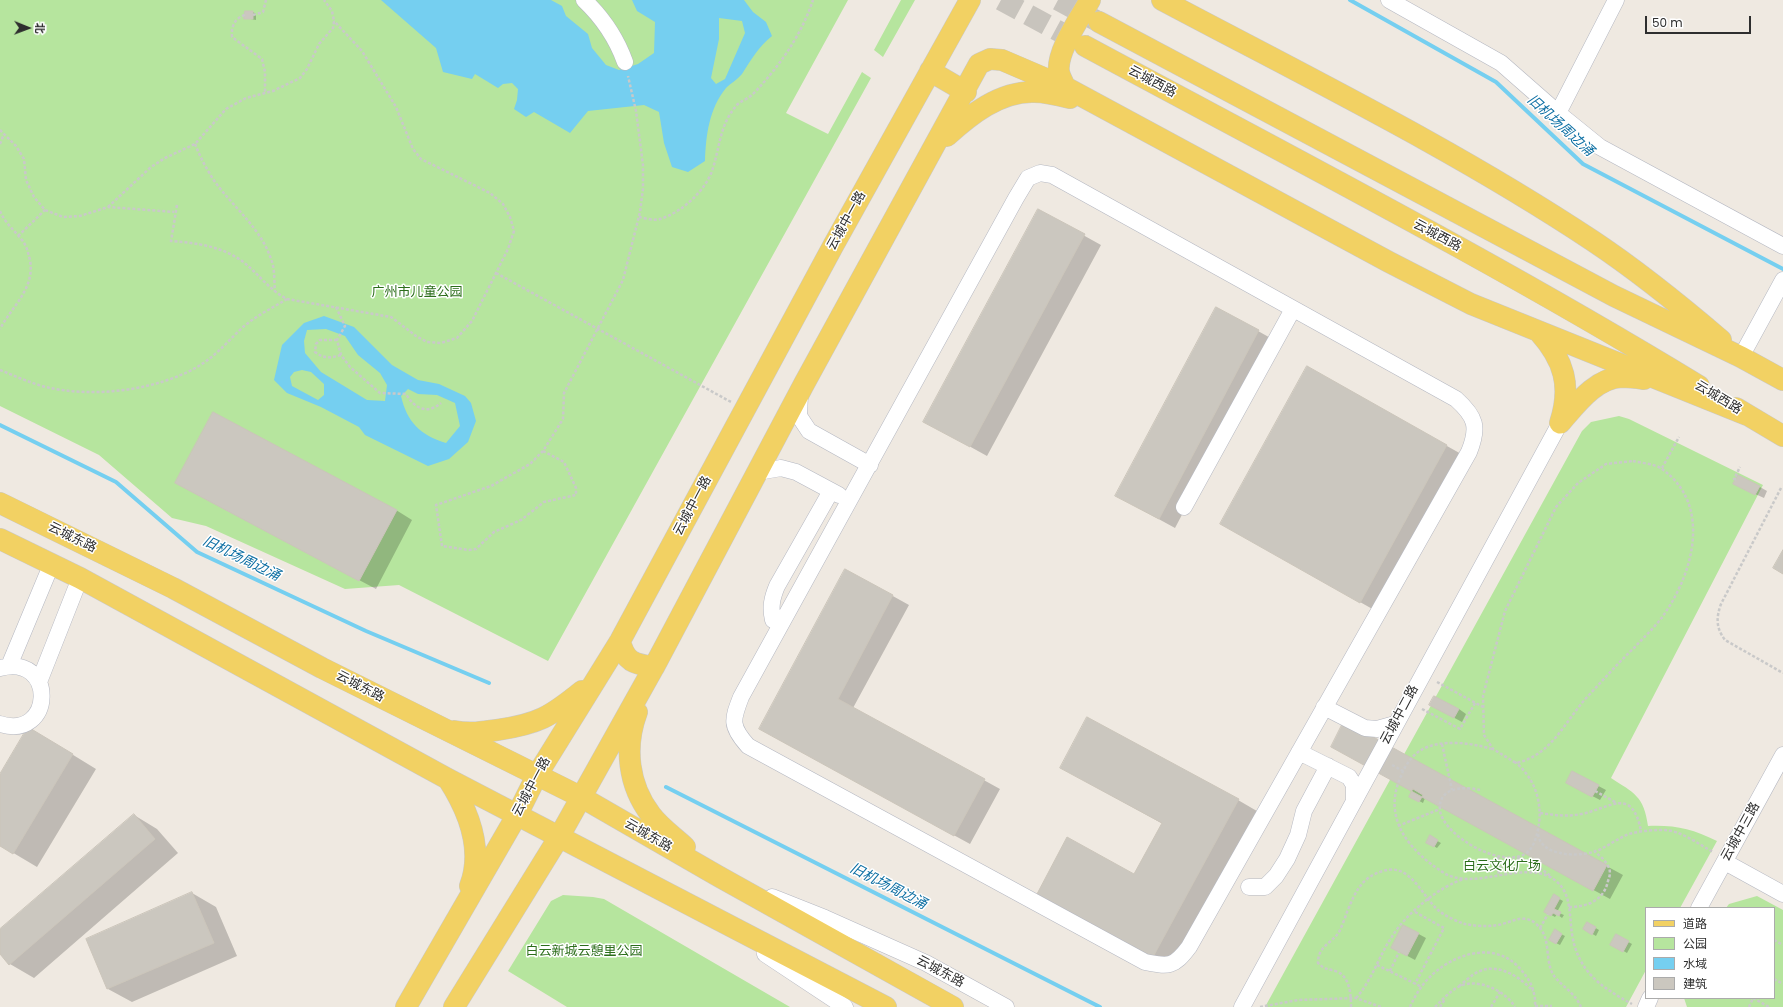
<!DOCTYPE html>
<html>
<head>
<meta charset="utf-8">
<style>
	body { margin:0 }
	#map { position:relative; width:1783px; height:1007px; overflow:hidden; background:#efe9e1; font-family:Poppins,"Noto Sans SC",sans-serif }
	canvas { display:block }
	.legend { position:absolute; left:1645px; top:907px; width:130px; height:92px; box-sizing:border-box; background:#fff; border:1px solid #ababab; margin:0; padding:5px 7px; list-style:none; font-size:12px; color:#2e2e2e }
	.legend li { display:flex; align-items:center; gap:8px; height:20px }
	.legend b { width:20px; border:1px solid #ababab }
	.north { position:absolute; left:8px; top:8px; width:40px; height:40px; -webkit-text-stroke:3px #fff; paint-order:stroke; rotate:91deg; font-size:11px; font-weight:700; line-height:16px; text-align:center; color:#2e2e2e }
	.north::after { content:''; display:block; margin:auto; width:14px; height:18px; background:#2e2e2e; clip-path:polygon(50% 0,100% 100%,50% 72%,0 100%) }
	.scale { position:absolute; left:1645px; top:16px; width:106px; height:18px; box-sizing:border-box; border:2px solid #2e2e2e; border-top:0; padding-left:5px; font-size:12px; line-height:14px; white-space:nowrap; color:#2e2e2e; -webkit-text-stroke:3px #fff; paint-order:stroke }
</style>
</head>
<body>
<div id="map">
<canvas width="1783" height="1007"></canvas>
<ul class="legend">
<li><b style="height:5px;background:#f2d163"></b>道路</li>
<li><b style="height:11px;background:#b6e59e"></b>公园</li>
<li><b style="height:11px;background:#75cff0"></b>水域</li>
<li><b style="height:11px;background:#cbc7bf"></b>建筑</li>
</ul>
<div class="north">北</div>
<div class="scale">50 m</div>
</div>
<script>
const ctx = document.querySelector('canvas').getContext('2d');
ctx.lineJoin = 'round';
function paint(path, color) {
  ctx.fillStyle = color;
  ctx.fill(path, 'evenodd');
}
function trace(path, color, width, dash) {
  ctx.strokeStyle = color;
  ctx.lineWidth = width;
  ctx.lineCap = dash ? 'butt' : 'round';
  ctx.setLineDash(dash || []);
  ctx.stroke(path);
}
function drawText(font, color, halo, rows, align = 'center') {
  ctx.font = font + ' Poppins,"Noto Sans SC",sans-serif';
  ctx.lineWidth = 3;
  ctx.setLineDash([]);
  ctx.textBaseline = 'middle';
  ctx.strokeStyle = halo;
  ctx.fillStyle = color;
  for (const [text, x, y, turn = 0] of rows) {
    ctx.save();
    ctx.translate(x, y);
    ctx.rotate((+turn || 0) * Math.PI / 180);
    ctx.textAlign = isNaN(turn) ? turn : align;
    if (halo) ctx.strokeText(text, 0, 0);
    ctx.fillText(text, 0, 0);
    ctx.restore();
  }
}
paint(new Path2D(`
	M0,0h848l-62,113 42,21 34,-62 9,6 -323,583 -149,-76 -54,4 -139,-63 -34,-8 -73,-63 -99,-49z
	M901,0h14l-32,57 -9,-7z
	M1619,416l10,3 134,66 -152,293c23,15 33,18 37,48 28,-1 44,3 69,15l-37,67h-34v62l-20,37h-361l317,-576 9,-9z
	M563,895l30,2 11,2 186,108h-223l-59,-36 43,-70z
	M1757,896l26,14v97h-96l-3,-9h90v-90h-48l3,-4z`), '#b6e59e');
paint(new Path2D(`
	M381,0h170l11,6 4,10 22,18 4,14 14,17 13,5 19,-6 16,-11 1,-31 -18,-11 -5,-11h112l9,12 13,10 6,14c-13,10 -21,24 -30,38 -5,6 -11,9 -16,14 -17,21 -20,47 -21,73l-17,11 -16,-5 -8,-24 -5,-31 -15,-7 -56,6 -18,22 -36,-21 -8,5 -12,-8 3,-9 1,-11 -6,-6 -9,1 -5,4 -23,-14 -3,5 -29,-7 -7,-24zM719,18l23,3 3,12 -20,46 -9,5 -5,-6 8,-39z
	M324,316l30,11 38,38 26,15 21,4 26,12 6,7 5,18 -8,21 -19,17 -21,7 -63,-31 -6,-8 -38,-20 -34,-14 -13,-13 8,-35 22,-22zM326,329l19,7 13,19 22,18 7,12 -2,16 -18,-1 -46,-28 -16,-19 -1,-12 3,-11zM302,370l9,2 13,12v11l-6,5 -26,-14 -2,-9 4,-5zM408,389l10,5 19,1 18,8 5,23 -14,17c-26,-8 -39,-21 -45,-47z`), '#75cff0');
paint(new Path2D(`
	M253,12l3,2v6l-11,-2z
	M1038,210l63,35 -114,211 -47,-26z
	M1258,331l16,9 -99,188 -42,-23z
	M1308,368l155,87 -87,156 -139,-78z
	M1760,487l7,4 -3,7 -22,-10z
	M193,492l203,18 16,10 -36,69z
	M846,570l63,35 -56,103 147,81 -30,55 -194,-106z
	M1438,709h21l7,5 -4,8z
	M1345,723l278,152 -13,24 -185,-101 -2,5 -9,-5 -1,-6z
	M52,742l44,27 -59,98 -37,-22v-69z
	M1572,772l34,18 -6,10 -25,-13z
	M1085,781l153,19 24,14 -85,156 -115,-63 73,-32 28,-51z
	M134,815l23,14 21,24 -144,125 -24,-14 -10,-12v-22z
	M1430,837l11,6 -4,5 -10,-6z
	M192,893l24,14 21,49 -105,46 -24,-13 -21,-50z
	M1554,896l9,5 -6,11 7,3 -2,3 -5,-4 -2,3 -9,-5z
	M1587,923l12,7 -3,6 -12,-7z
	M1404,926l22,12 -11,22 -15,-8z
	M1555,931l10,5 -5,9 -10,-5z
	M1617,936l15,8 -5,9 -15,-9z`), '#0003');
trace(new Path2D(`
	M1350,0l146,82 87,82 200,105
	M0,425l116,57 81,70 169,79 123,52
	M666,787l434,220`), '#75cff0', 4);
const building = new Path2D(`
	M245,11h8v8h-9z
	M1038,209l47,25 -115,213 -47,-25z
	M1216,307l43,23 -100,189 -44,-23z
	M1307,366l140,79 -87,158 -140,-79z
	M213,412l184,98 -38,71 -184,-98z
	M1738,475l22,11 -5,9 -22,-11z
	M1783,550v24l-10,-6z
	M845,569l48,26 -55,104 147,80 -31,57 -195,-107z
	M1434,696l25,13 -5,9 -25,-13z
	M1087,717l152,82 -86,158 -116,-63 30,-57 67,37 28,-51 -102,-55z
	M1344,721l263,144 -14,26 -262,-144z
	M28,727l45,27 -60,100 -13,-8v-72z
	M1572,771l27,14 -7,12 -26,-14z
	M1413,789l10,6 -4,7 -10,-5z
	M134,814l21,25 -146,126 -9,-11v-25z
	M1430,835l8,5 -4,7 -8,-4z
	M192,892l22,51 -107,46 -21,-50z
	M1554,894l6,4 -6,11 7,3 -2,4 -6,-3 -2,3 -7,-4z
	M1587,922l9,5 -4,8 -9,-6z
	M1403,925l16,8 -12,23 -16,-8z
	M1555,929l7,5 -6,10 -7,-4z
	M1616,934l13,7 -6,11 -13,-7z`);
paint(building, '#cbc7bf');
trace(building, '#cbc5ba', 1);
trace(new Path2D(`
	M1001,0l83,45
	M1058,0l41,22`), '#c8c4bd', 21, [21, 10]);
const minor = new Path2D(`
	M584,0c19,18 32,37 41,62
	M1389,0l112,63 57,50 42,34 183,99
	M1558,113l58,-113
	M1040,173l12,2 404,224c20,18 23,28 13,53l-280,495c-15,20 -20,20 -44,15l-397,-216c-18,-20 -16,-26 -7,-49l275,-499 12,-20z
	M1741,357l42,-77
	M800,394l-1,22 10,15 61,34
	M758,472l23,-4 15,4 43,23
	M1184,507l109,-198
	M773,620c-3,-13 -1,-22 4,-34l54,-95
	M9,666l43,-103
	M0,668c57,-15 54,73 0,56
	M39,682l41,-104
	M1324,707l41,21 12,1 18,-5
	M1299,752l50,25 5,8v16
	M1725,862l58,32
	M1249,887h16l11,-11 11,-17 11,-24 6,-24 24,-45
	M772,897l53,21 101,45 80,44
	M1699,908l84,-153
	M765,954l80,53
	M1242,1007l318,-584
	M1646,1007l4,-9`);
const major = new Path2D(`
	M1162,0c145,77 294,150 431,241 45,30 87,64 128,99
	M1099,22l515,274 127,61 42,23
	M1085,46c206,111 414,218 614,340
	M930,71l36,21
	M1065,87c-2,-5 -5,-10 -6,-15 -3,-20 21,-54 31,-72
	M947,136c23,-21 53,-45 87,-44 12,0 24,3 36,6
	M1539,332c25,28 33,54 21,91
	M1736,408l47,28
	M1560,423c16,-18 35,-45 62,-46 7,0 15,1 22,2
	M0,503l173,85 149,80 259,129 137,79 235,131
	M0,539l80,39 368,201 438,228
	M620,641c5,21 14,23 34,26
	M637,712c-13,35 -9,73 14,103 9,12 22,21 34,32
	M454,731c15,3 29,1 43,-1 41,-6 53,-13 85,-39
	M448,779c20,31 36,70 22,107
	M406,1007l111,-192 20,-40 83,-134 213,-395 137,-246
	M454,1007l105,-170 95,-170 150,-283 175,-320 11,-5 12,1 63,27 324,175 82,42 276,111`);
trace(minor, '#b4b7c1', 17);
trace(major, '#c9c9c9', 22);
trace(new Path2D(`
	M245,15c-10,3 -14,11 -13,22l30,22 3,13v20
	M253,15l10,-3 3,-12
	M0,130l16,16 8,13 2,21 8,17 11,13 18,7 17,-1 28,-9 66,5
	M0,144l4,-10
	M195,144c5,13 12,26 20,38 20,27 47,47 57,80 3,9 2,21 3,30
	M177,205l-6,36c25,2 50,5 71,20 16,12 27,29 45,38l104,18 25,19 11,6 14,1 16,-5 15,-17 36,-72 6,-18 -4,-14 -7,-13 -13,-11 -69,-34 -8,-10 -17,-42 -34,-56 -28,-30
	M108,207l43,-40 14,-9 30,-14 31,-35 20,-11 27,-7 27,-13 7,-9 12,-25 14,-16 1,-7 -2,-10 -8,-11
	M0,211c5,12 14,19 22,29 5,6 6,13 8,20 5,29 -18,46 -30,69
	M639,217c6,1 14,4 21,2 21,-6 45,-28 52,-48 8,-23 7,-45 24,-65 4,-5 12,-7 17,-12 26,-27 48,-58 60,-94
	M18,236l27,-26
	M496,273l235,129
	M336,307l9,19 -8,14 4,15 9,12 30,26 26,1c8,14 21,21 35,9
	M337,340h-17l-4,4 -1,8c9,7 16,6 26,3
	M0,370c15,6 30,13 46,17 46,11 109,4 151,-20 18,-10 31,-26 46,-40 13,-11 29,-19 44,-28
	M543,451l21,11 12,26v7l-32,7 -23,18 -27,12 -18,17 -7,1 -27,-4 -6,-41 55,-19 39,-22 13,-13 20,-32 1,-26 59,-113 17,-68 3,-23v-24l-7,-54 -8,-35
	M1633,461c8,2 23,3 29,8 52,37 30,109 -2,151 -8,10 -17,18 -25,27 -16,15 -31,32 -46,48 -24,25 -36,60 -73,68l-23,-14 -9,-14 -1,-39 22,-85 51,-104 22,-24 28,-19z
	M1662,468l17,-31
	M1736,479h-2l6,-12
	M1781,488l-60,116c-5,14 -5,24 4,36l58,33
	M1437,682l46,25
	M1422,709l38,20 15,-26
	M1442,744l10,46
	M1492,749c-20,-6 -50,-10 -69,0 -10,5 -18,16 -22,27 -19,42 7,74 43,97 31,19 83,-16 112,8 16,13 13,35 16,53 6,38 29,53 60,70
	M1392,765l11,6
	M1480,790c-16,-4 -43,-3 -40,21 5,26 61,57 85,43 7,-4 10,-13 12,-20 7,-27 0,-54 -22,-72
	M1595,791l22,12
	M1540,813c14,2 27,4 41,1 28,-5 51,-29 60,17
	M1398,826l42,-17
	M1538,834c3,22 38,23 55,18 13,-4 23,-13 36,-18 11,-3 23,-4 34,-4 18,0 35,14 50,22
	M1497,857l4,8 -3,9
	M1517,858l15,4 20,15
	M1569,907c19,0 35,-7 39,-26 2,-5 3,-10 0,-15 -3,-6 -8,-10 -13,-14
	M1415,912l29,16 -29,56
	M1540,928l8,-14
	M1774,940l9,5
	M1377,965l45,22
	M1390,971l9,-19
	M1774,979l9,5
	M1459,986c7,-5 13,-12 21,-15 19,-8 40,6 53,20
	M1356,998c17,-19 23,-43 37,-63 14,-22 47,-49 71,-56
	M1753,998l16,9
	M1535,1006h17
	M1260,1007l38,-7 58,-2 25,9
	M1351,1007c0,-12 -1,-29 -13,-35 -10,-4 -12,-1 -20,-9 0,-17 13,-19 21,-31 3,-6 6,-14 8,-20 8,-19 14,-35 36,-41 27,-9 39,25 55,39 7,6 18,11 27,14 10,2 22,3 33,1 13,-2 24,-12 37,-2 16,13 10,30 16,47 5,14 23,20 30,37
	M1410,1007c4,-9 9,-18 16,-26 24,-27 70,-43 96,-10 9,10 14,22 13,36
	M1435,1007c7,-7 14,-15 23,-20 18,-10 47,3 57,20
	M1440,1007l5,-8
	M1491,1007l9,-15
	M1749,1007l4,-9`), '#c9c9c9', 2.5, [3, 2]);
trace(minor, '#fff', 16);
trace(major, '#f2d163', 21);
drawText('13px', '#2e2e2e', '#fff', [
	["云城西路",1152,82,28],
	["云城中一路",847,221,-61],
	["云城西路",1437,236,28],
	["云城西路",1718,398,31],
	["云城中一路",693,506,-62],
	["云城东路",72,538,26],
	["云城东路",360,687,27],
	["云城中二路",1400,715,-62],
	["云城中一路",532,787,-62],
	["云城中三路",1741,832,-61],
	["云城东路",648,836,30],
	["云城东路",940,972,28]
]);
drawText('13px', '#2c6e1b', '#fff', [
	["广州市儿童公园",417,293],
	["白云文化广场",1502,867],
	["白云新城云憩里公园",584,952]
]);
drawText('italic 14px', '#0d6fa3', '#fff', [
	["旧机场周边涌",1560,126,42],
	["旧机场周边涌",241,559,26],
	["旧机场周边涌",888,887,27]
]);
</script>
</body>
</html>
